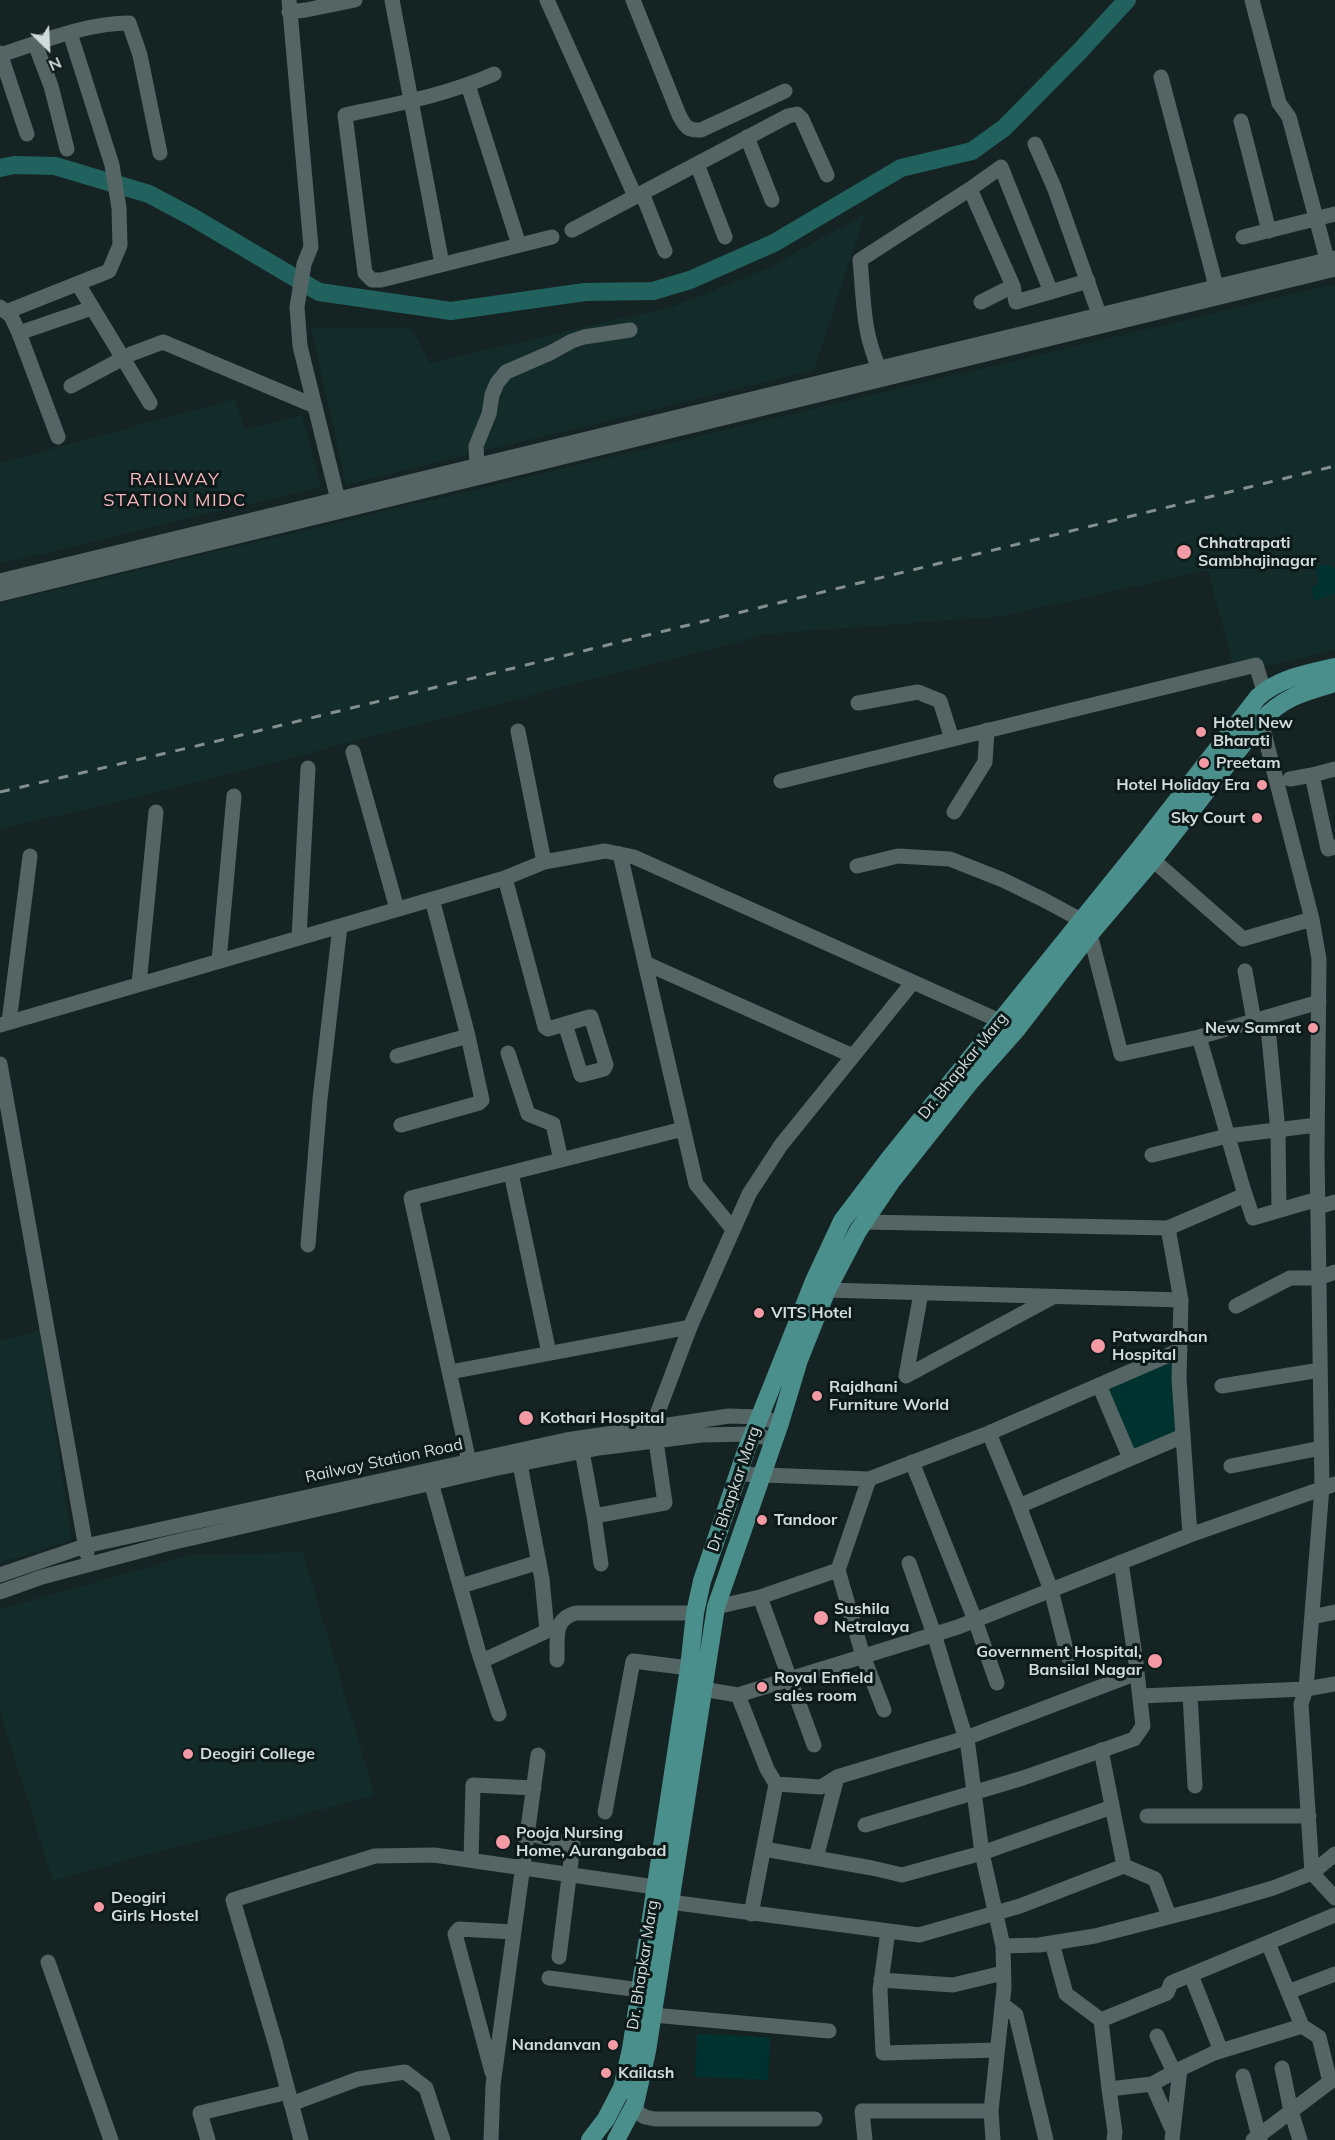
<!DOCTYPE html>
<html>
<head>
<meta charset="utf-8">
<style>
	body { margin:0 }
	#map { position:relative; width:1335px; height:2140px; overflow:hidden; background:#152323; font-family:Mulish,sans-serif }
	canvas { display:block }
	.north { position:absolute; left:18px; top:18px; width:60px; height:60px; -webkit-text-stroke:4px #0c1a19; paint-order:stroke; rotate:156deg; font-size:16px; font-weight:700; line-height:24px; text-align:center; color:#d2dbdb }
	.north::after { content:''; display:block; margin:auto; width:21px; height:27px; background:#d2dbdb; clip-path:polygon(50% 0,100% 100%,50% 72%,0 100%) }
</style>
</head>
<body>
<div id="map">
<canvas width="1335" height="2140"></canvas>
<div class="north">N</div>
</div>
<script>
const ctx = document.querySelector('canvas').getContext('2d');
ctx.lineJoin = 'round';
function paint(path, color) {
  ctx.fillStyle = color;
  ctx.fill(path, 'evenodd');
}
function trace(path, color, width, dash) {
  ctx.strokeStyle = color;
  ctx.lineWidth = width;
  ctx.lineCap = dash ? 'butt' : 'round';
  ctx.setLineDash(dash || []);
  ctx.stroke(path);
}
function drawText(font, color, halo, rows, align = 'center') {
  ctx.font = font + ' Mulish,sans-serif';
  ctx.lineWidth = 6;
  ctx.setLineDash([]);
  ctx.textBaseline = 'middle';
  ctx.strokeStyle = halo;
  ctx.fillStyle = color;
  for (const [text, x, y, turn = 0] of rows) {
    ctx.save();
    ctx.translate(x, y);
    ctx.rotate((+turn || 0) * Math.PI / 180);
    ctx.textAlign = isNaN(turn) ? turn : align;
    if (halo) ctx.strokeText(text, 0, 0);
    ctx.fillText(text, 0, 0);
    ctx.restore();
  }
}
paint(new Path2D(`
	M865,214l-51,156 -468,115 -35,-157h100l19,35 244,-57 92,-37z
	M1335,284v366l-100,24 -27,-104 -204,46 -236,18 -632,164 -136,31v-226z
	M234,399l12,30 56,-14 19,72 -321,77v-101z
	M40,1330l32,210 -72,23v-222z
	M303,1552l72,244 -245,63 -77,22 -53,-169v-103l190,-54z`), '#132b29');
paint(new Path2D(`
	M1325,564l10,4v26l-21,6 -3,-12 8,-4 -3,-14 5,-5z
	M1174,1358l4,76 -44,19 -30,-66z
	M697,2034l73,3 -2,43 -73,-3z`), '#003230');
trace(new Path2D(`
	M0,168l14,-3 41,1 94,28 45,24 125,74 132,19 134,-19 68,-1 37,-11 84,-37 127,-75 71,-17 32,-23 75,-76 48,-52`), '#21625f', 18);
trace(new Path2D(`
	M289,0l22,247 -7,17 -7,43 3,39 40,162
	M392,0l50,264
	M547,0l88,196
	M633,0l46,115c6,11 8,16 22,15l84,-39
	M1252,0l27,103 10,14 38,142
	M289,12l17,-2 49,-10
	M35,44l16,42 16,63
	M0,53l27,81
	M0,55c41,-13 86,-32 129,-32l11,32 20,98
	M494,74c-47,21 -98,30 -149,41l20,158 7,7h9l171,-43
	M1161,77l55,209
	M468,85l51,160
	M1241,121l28,110
	M747,137l25,63
	M1035,144l19,43 45,127
	M697,164l28,73
	M970,189l31,-22 50,125
	M642,193l23,58
	M572,230l216,-114 9,-2 5,5 25,56
	M1243,237l92,-23
	M78,284l72,119
	M981,302l32,-16
	M0,307l11,9 8,17 39,104
	M6,312l103,-41 11,-26 -1,-37 -7,-43 -42,-132
	M19,333l73,-25
	M879,368c-17,-38 -15,-69 -19,-108l110,-71 43,97 3,16 72,-21
	M71,386l60,-32 32,-12 152,64
	M477,465l-1,-19 13,-32 3,-19 5,-12 9,-11 44,-19 22,-12 12,-4 46,-7
	M0,581l1335,-323
	M0,594l1335,-325
	M858,703l60,-11 22,9 12,38
	M1261,721l51,198 7,40 -2,193 5,335 -16,202 -5,15 11,169 23,25
	M518,731l26,131
	M353,752l44,157
	M1335,769l-23,6 16,74 7,-2
	M1290,779l22,-4
	M781,781l475,-116 8,26
	M954,812l31,-50 2,-32
	M620,854l76,330 36,44
	M1153,860l90,79 69,-20
	M857,866l41,-10 52,3 53,21 41,20 37,20 9,14 31,120 78,-17 120,-35
	M505,878l40,149 3,2 41,-12h2l15,48 -2,4 -23,6 -16,-51
	M299,938l9,-170
	M219,961l15,-165
	M645,963l208,93
	M1245,971l9,50
	M139,984l17,-172
	M1267,1017l11,114 1,79
	M9,1022l21,-166
	M0,1025l505,-147 39,-16 61,-11 29,6 375,168
	M508,1053l20,61 25,10 8,36
	M397,1056l71,-20
	M0,1064l87,490
	M401,1125l78,-22 3,-3 -14,-64 -36,-137
	M1152,1155l75,-19 90,-11
	M511,1173l38,180
	M1243,1188l10,30 65,-19
	M1318,1207l17,-5
	M864,1222l304,6 77,-33 -46,-158
	M1168,1228l13,72 -2,79 11,156
	M308,1245l12,-146 20,-173
	M827,1290l354,10
	M921,1293l-15,83 147,-79
	M1236,1306l54,-28h29l16,-6
	M450,1372l240,-45 59,-133 32,-49 132,-163
	M1099,1385l31,73
	M1222,1386l98,-16
	M989,1433l33,80
	M582,1451l12,65 71,-13 -9,-62v-24l34,-90
	M912,1462l63,158 22,63
	M1231,1466l90,-18
	M471,1471l-60,-273 272,-69
	M738,1474l131,5 120,-46 191,-83
	M429,1475l49,175 21,64
	M594,1516l7,48
	M909,1563l25,71 34,112 14,107 21,93 1,42 -13,123 2,29
	M838,1570l31,-91
	M0,1575l85,-29 481,-106 163,-24 30,1 21,6
	M461,1586l78,-24
	M0,1592l42,-15 124,-33 327,-75 106,-21 102,-13 51,-1 22,6
	M760,1597l54,148
	M716,1607l44,-10 78,-27 25,86 21,54
	M1312,1617l23,-5
	M1068,1657l-17,-67 -32,-84 164,-70
	M557,1660c1,-20 -5,-41 19,-47h119
	M482,1661l65,-30 -5,-52 -22,-115
	M702,1689l36,6 220,-68 232,-92 145,-51
	M1190,1694l5,92
	M738,1695l29,74 9,15
	M1140,1696l166,-7 29,-5
	M1101,1750l23,116 31,13 14,37
	M605,1812l28,-151 56,7
	M1147,1816h162
	M865,1825l158,-47 111,-39 9,-13 -7,-63 -15,-101
	M527,1833l46,12 -14,112
	M764,1849l108,19 30,7 80,-22 130,-46
	M816,1858l21,-81
	M471,1860l2,-75 61,3
	M670,1902l249,33 101,-29 104,-40
	M751,1914l25,-130 45,3 16,-10 129,-39 171,-65
	M888,1931l-8,59 3,63 114,-3
	M1052,1943l14,51 35,26 66,-27 4,-10 164,-68
	M1268,1943l34,83
	M1003,1946l36,-1 56,-9 120,-31 58,-17 39,-15 23,-19
	M48,1962l63,178
	M1191,1975l30,76
	M549,1978l91,12
	M881,1980l72,5 50,-12
	M1288,1992l47,-18
	M1002,2004l14,11 30,125
	M653,2015l176,16
	M1101,2020l8,69
	M1157,2036l17,36 40,-19 88,-27 17,11 11,45
	M1282,2068l9,43 9,29
	M492,2072l-37,-138 4,-5 54,3
	M1243,2076l17,64
	M1152,2084l21,47
	M291,2104l67,-25 47,-7 21,16 17,52
	M632,2109l13,8 10,2h160
	M208,2140l-8,-27 88,-21
	M301,2140l-26,-98 -42,-142 142,-44 59,-1 221,32
	M491,2140l2,-55 45,-330
	M865,2140l-3,-29h129
	M1114,2140l1,-8 -6,-43 43,-5 22,-12
	M1172,2140l8,-71
	M1253,2140l82,-62`), '#556564', 15);
trace(new Path2D(`
	M590,2140l16,-21 16,-31 9,-39 58,-381 6,-55 7,-32 44,-130 68,-170 28,-60 47,-62 251,-311 118,-151c21,-19 50,-24 77,-30
	M616,2140l19,-36 12,-53 69,-444 64,-184 19,-63 28,-70 31,-59 33,-49 80,-101 46,-52 73,-95 63,-74 108,-139c22,-24 43,-29 74,-38`), '#4a8f8c', 18);
trace(new Path2D(`
	M0,792l209,-49 1126,-277`), '#848f8f', 3, [10, 10]);
for (const [x, y, r, color] of [
	[1184,552,8,"#f49aa5"],
	[1201,732,6,"#f49aa5"],
	[1204,763,6,"#f49aa5"],
	[1262,785,6,"#f49aa5"],
	[1257,818,6,"#f49aa5"],
	[1313,1028,6,"#f49aa5"],
	[759,1313,6,"#f49aa5"],
	[1098,1346,8,"#f49aa5"],
	[817,1396,6,"#f49aa5"],
	[526,1418,8,"#f49aa5"],
	[762,1520,6,"#f49aa5"],
	[821,1618,8,"#f49aa5"],
	[1155,1661,8,"#f49aa5"],
	[762,1687,6,"#f49aa5"],
	[188,1754,6,"#f49aa5"],
	[503,1842,8,"#f49aa5"],
	[99,1907,6,"#f49aa5"],
	[613,2045,6,"#f49aa5"],
	[606,2073,6,"#f49aa5"]
]) {
  const dot = new Path2D();
  dot.arc(x, y, r, 0, 2 * Math.PI);
  ctx.fillStyle = color;
  ctx.fill(dot);
  trace(dot, '#0c1a19', 2);
}
drawText('bold 16px', '#d2dbdb', '#0c1a19', [
	["Chhatrapati",1198,543],
	["Sambhajinagar",1198,561],
	["Hotel New",1213,723],
	["Bharati",1213,741],
	["Preetam",1216,763],
	["Hotel Holiday Era",1250,785,"right"],
	["Sky Court",1245,818,"right"],
	["New Samrat",1301,1028,"right"],
	["VITS Hotel",771,1313],
	["Patwardhan",1112,1337],
	["Hospital",1112,1355],
	["Rajdhani",829,1387],
	["Furniture World",829,1405],
	["Kothari Hospital",540,1418],
	["Tandoor",774,1520],
	["Sushila",834,1609],
	["Netralaya",834,1627],
	["Government Hospital,",1142,1652,"right"],
	["Bansilal Nagar",1142,1670,"right"],
	["Royal Enfield",774,1678],
	["sales room",774,1696],
	["Deogiri College",200,1754],
	["Pooja Nursing",516,1833],
	["Home, Aurangabad",516,1851],
	["Deogiri",111,1898],
	["Girls Hostel",111,1916],
	["Nandanvan",601,2045,"right"],
	["Kailash",618,2073]
], 'left');
drawText('16px', '#d2dbdb', '#0c1a19', [
	["Dr. Bhapkar Marg",963,1066,-51],
	["Railway Station Road",384,1461,-12],
	["Dr. Bhapkar Marg",734,1489,-71],
	["Dr. Bhapkar Marg",643,1965,-81]
]);
ctx.letterSpacing = '1.5px';
drawText('18px', '#f9b5bc', '#0c1a19', [
	["RAILWAY",175,480],
	["STATION MIDC",175,501]
]);
ctx.letterSpacing = '0px';
</script>
</body>
</html>
